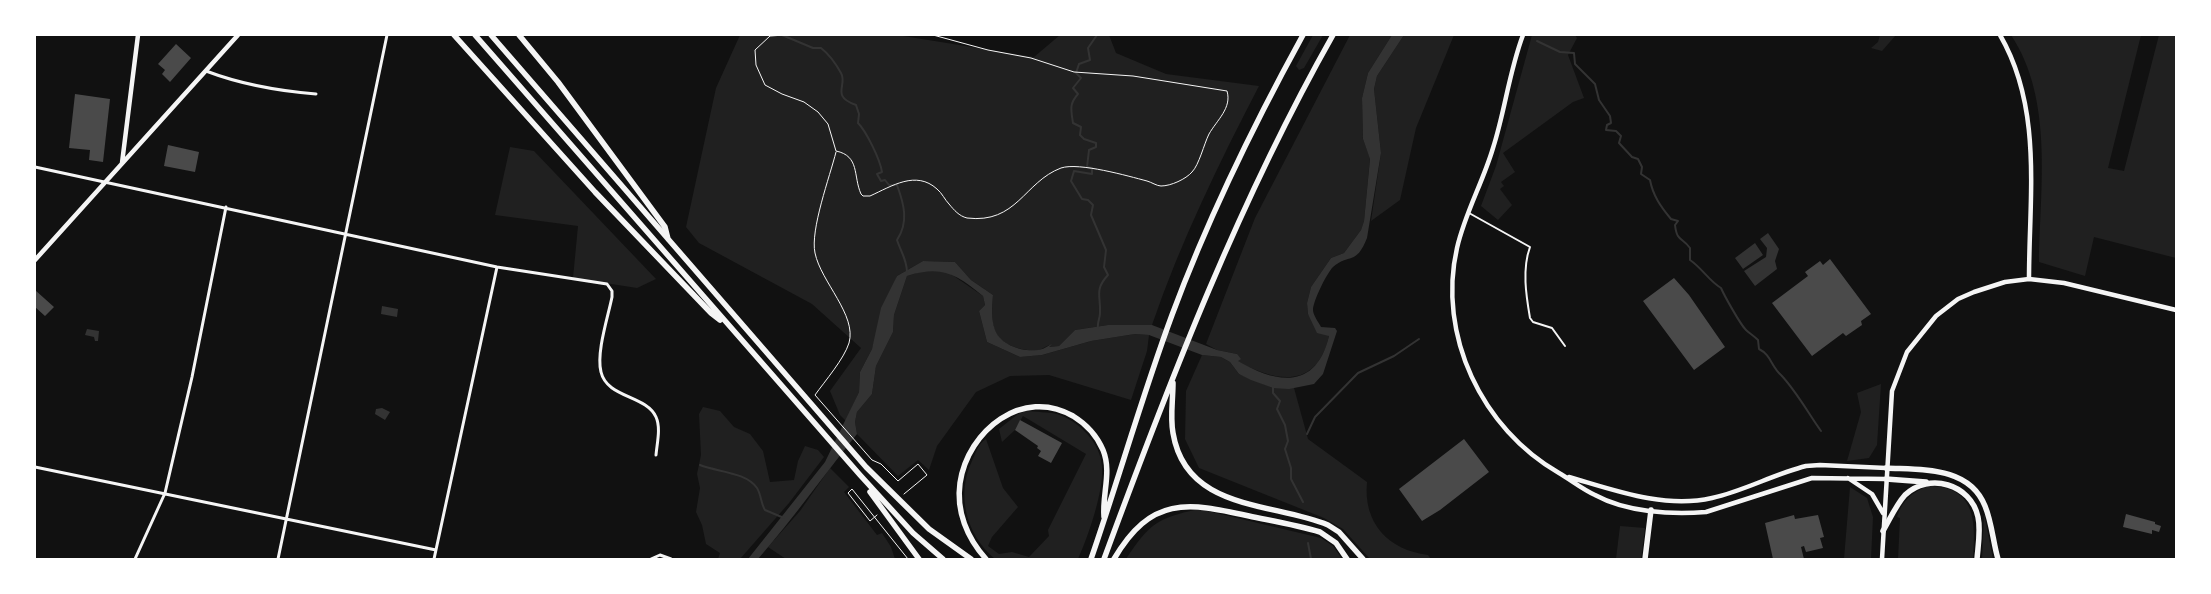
<!DOCTYPE html>
<html>
<head>
<meta charset="utf-8">
<style>
	body { margin:0 }
	#map { position:relative; width:2211px; height:594px; overflow:hidden; background:#111; font-family:Lora,serif }
	canvas { display:block }
	.frame { position:absolute; inset:0; border:36px solid #fff; pointer-events:none }
</style>
</head>
<body>
<div id="map">
<canvas width="2211" height="594"></canvas>
<div class="frame"></div>
</div>
<script>
const ctx = document.querySelector('canvas').getContext('2d');
ctx.lineJoin = 'round';
function paint(path, color) {
  ctx.fillStyle = color;
  ctx.fill(path, 'evenodd');
}
function trace(path, color, width, dash) {
  ctx.strokeStyle = color;
  ctx.lineWidth = width;
  ctx.lineCap = dash ? 'butt' : 'round';
  ctx.setLineDash(dash || []);
  ctx.stroke(path);
}
paint(new Path2D(`
	M740,35h157l137,22 26,-22h49l7,18 50,21 93,12c-41,79 -78,155 -107,239h-44l-33,5 -16,16 -11,1 2,-2c-4,1 -11,6 -14,6 -14,-1 -35,-5 -41,-20 -4,-11 -3,-24 -2,-36l-22,-15 -16,-18 -32,-1 -26,15 -25,73 -12,23 -1,20 -13,29 -6,-6 -10,-24 31,-43 -49,-44 -113,-61 -13,-16 30,-139z
	M1313,35h10l-19,33 -5,2 -3,-4z
	M1350,35h42l-24,38 -6,25 1,41 7,19 -6,63 -3,9 -17,23 -13,5 -20,29 -4,16 1,11 21,22c-12,53 -52,47 -92,25v-7l-20,-4 -11,-6 49,-126z
	M1404,35h50l-38,93 -16,72 -29,21 10,-68 -7,-64 3,-13z
	M1532,35h43l2,3 -9,17 16,43 -11,4 -70,51 12,19 -14,10 3,4 -4,3 12,16 -14,15 -17,-14 15,-40z
	M1880,35h16l-14,16 -11,-3 7,-6z
	M2011,35h130l-33,133 16,3 35,-136h17v223l-82,-21 -9,39 -46,-14c1,-74 15,-162 -28,-227z
	M510,147l24,4 122,128 -19,9 -64,-10 5,-52 -83,-11z
	M937,270l11,2 35,24 2,9 -6,6 8,31 33,15 22,-2 49,-14 44,-7 14,1 -2,16 -16,49 -82,-25 -39,1 -34,16 -39,54 -8,24 -11,-10 -20,16 -41,-42 -2,-12 2,-10 15,-18 4,-28 17,-34 1,-17 13,-39 16,-5z
	M1202,355l19,2 9,5 9,12 34,14h21l14,51 59,43c-4,41 21,68 61,73l3,4h-61l-27,-30 -19,-11 -125,-50 -14,-29 1,-48z
	M1881,384l-4,61 -8,13 -22,3 14,-49 -4,-19z
	M703,407l17,4 14,16 16,7 13,17 7,31 24,-2 4,-19 7,-15 13,4 6,7 -35,46 -49,56h-22l2,-6 -14,-9 -4,-19 -6,-13 4,-24 -3,-14 4,-19 -2,-41z
	M1026,411c10,1 22,1 31,3 22,7 44,29 45,53 2,24 -14,70 -24,92h-83c-29,-24 -39,-65 -23,-98 4,-9 6,-17 14,-22l17,49 15,19 -26,30 -4,9 11,8 13,-2 17,5 20,-21 -1,-6 38,-76 -63,-38 -8,14 -13,12 -3,-13 19,-15z
	M830,468l19,19 -5,5 33,43 5,-2 9,14 4,12h-109l-18,-12 32,-36z
	M1928,486c48,0 48,36 45,73h-75l2,-41 -3,-1c5,-16 15,-25 31,-31z
	M1850,487l17,11 6,19 -2,42h-27z
	M1199,509l122,29 12,8 9,13h-216c23,-35 31,-41 73,-50z
	M1984,513l9,46h-11z
	M1620,526l25,2 -4,31h-25z`), '#202020');
paint(new Path2D(`
	M1392,35h12l-27,41 -3,13 7,64 -14,85c-11,28 -18,15 -34,29 -6,6 -20,34 -20,43 0,5 6,13 8,17l14,1 2,3 -14,43 -9,10 -25,5 -16,-1 -22,-8 -12,-6 -9,-12 -9,-5 -19,-2 -53,-20 -14,-1 -44,7 -49,14 -22,2 -33,-15 -8,-31 6,-6 -2,-9c-27,-22 -41,-31 -76,-20l-13,39 -1,17 -17,34 -4,28 -15,18 -2,10 2,12c-34,42 -64,85 -99,125h-10l77,-97 34,-70 1,-20 12,-23 9,-41 16,-32 26,-15 32,1 16,18 22,15c-1,12 -2,24 2,35 6,16 29,22 43,20 4,0 10,-4 14,-6l-3,3 10,-1 16,-16 33,-5h44l65,25 20,4 4,5 -3,2c39,23 78,29 91,-25l-12,-3 -9,-19 -1,-11 4,-16 20,-29 13,-5 17,-23 3,-9 6,-62 -7,-20 -1,-41 6,-25z
	M1768,233l11,16 -4,12 2,8 -22,17 -11,-15 22,-14 1,-9 -7,-9z
	M1755,243l8,12 -20,14 -8,-11z
	M382,306l16,3 -1,8 -16,-3z
	M87,329l12,2 -1,10h-3l-1,-4 -9,-2z
	M382,408l8,4 -5,8 -10,-6 1,-5z`), '#333');
trace(new Path2D(`
	M782,35l31,13h8c9,7 15,16 20,25 7,12 -11,23 15,32l3,9 -1,9c8,8 22,36 24,49l-5,2 4,7 4,-1 4,5h8c7,19 12,37 0,55 4,12 10,20 10,32
	M1097,35l-9,13 2,12 -11,4 -3,9 5,5 -8,10 5,6c-9,10 -7,16 -5,29l8,4 -1,8 4,4 12,4v4l-7,3 -2,17 5,1v6l-18,-3 -3,10 11,18 6,1 5,5 -2,10 15,35 -2,17 4,8c-14,15 -7,21 -8,38 0,5 -3,10 -2,15
	M1537,41l23,11 14,1 1,11 20,20 4,16 11,16 1,7 -4,2 -1,5 10,1 5,5 -2,7 13,14 6,2 4,8 -1,7 9,6c3,16 11,27 21,39l7,2 -3,4c2,17 7,12 15,23v12c12,8 19,21 31,28 3,7 19,36 25,42 3,3 8,6 12,10l1,9c12,6 12,17 22,26 16,17 27,38 40,56
	M1273,386v7l7,8 -3,8 8,16 3,16 -3,8 6,19v11l12,23
	M1307,434l8,-17 43,-44 36,-17 25,-17
	M700,465c17,7 46,7 57,23 4,6 4,16 8,22l19,8
	M1308,543l3,16`), '#333', 2);
paint(new Path2D(`
	M176,44l15,14 -21,24 -8,-8 3,-4 -7,-6z
	M75,94l35,5 -7,63 -14,-2 1,-10 -21,-2z
	M168,145l31,7 -4,20 -31,-6z
	M1830,259l41,55 -10,7 1,4 -16,11 -3,-3 -31,23 -40,-53 36,-27 -3,-4 15,-11 3,4z
	M1674,278l15,17 36,52 -31,23 -51,-69z
	M35,290l19,17 -9,9 -10,-9z
	M1020,420l42,23 -11,20 -13,-7 3,-5 -4,-3 1,-2 -23,-16z
	M1464,439l25,33 -49,38 -18,11 -23,-32z
	M2126,514l29,8v2l6,2 -2,6 -7,-2v4l-29,-7z
	M1794,515l1,4 23,-4 6,22 -4,1 3,10 -17,4 -2,-6 -3,1 3,12h-31l-8,-36z`), '#4a4a4a');
trace(new Path2D(`
	M785,35l-15,1 -15,14 1,15 9,20 17,9 22,8 14,10 10,12 8,27c24,5 17,25 25,43l2,2h7c22,-10 46,-26 67,-7 5,4 8,11 12,15 5,6 10,12 18,14 50,6 57,-36 94,-50 18,-6 67,8 86,13 4,1 10,5 14,5 10,0 25,-7 31,-14 7,-7 12,-28 17,-38 8,-14 23,-26 18,-43l-94,-15 -59,-4 -43,-14 -43,-8 -55,-15
	M836,152c-6,24 -26,78 -21,101 6,29 42,62 34,90 -5,16 -24,38 -34,52l57,65 9,4 17,17 20,-17 9,11 -23,19
	M877,515l-7,6 -22,-28 4,-4 56,70`), '#f5f5f5', 1);
trace(new Path2D(`
	M1469,213l61,34c-8,22 -4,48 0,71l3,4 19,6 13,18`), '#f5f5f5', 2);
trace(new Path2D(`
	M206,71c34,13 73,20 110,23
	M35,167l462,100 110,17 5,7v6c-4,20 -16,56 -11,75 6,26 45,23 55,45 5,11 1,26 0,38
	M35,467l401,83
	M135,559l30,-66 27,-116 34,-170
	M278,559l109,-524
	M434,559l63,-292
	M651,559l9,-4 11,4`), '#f5f5f5', 3);
trace(new Path2D(`
	M1523,35c-14,37 -18,76 -30,113 -10,34 -28,65 -36,100 -20,87 25,181 102,225 12,7 23,16 36,22 31,17 76,20 111,17l106,-34 74,1
	M2000,35c43,74 29,162 29,244
	M122,163l16,-128
	M35,260l203,-225
	M1569,477c45,13 95,32 143,21 32,-7 62,-24 94,-32l14,-1 66,3
	M1848,478l24,16 11,19
	M1882,559l10,-168 15,-39 29,-36 22,-17 16,-7 31,-10 24,-3 35,4 112,27`), '#f5f5f5', 4.5);
trace(new Path2D(`
	M454,35l141,157 116,121 9,7
	M475,35l385,440 53,58 30,26
	M491,35l375,432 63,62 42,30
	M519,35l39,47 107,145 3,12
	M1173,383c0,17 -3,34 0,50 13,78 99,69 155,92l11,7 24,27
	M1886,468c36,2 83,-2 99,38 7,17 8,36 13,53
	M1886,479l40,3
	M870,492l49,67
	M1883,531c7,-12 13,-26 22,-36 24,-23 66,-11 73,22 3,13 0,29 -1,42
	M986,559c-19,-21 -30,-48 -26,-76 8,-53 63,-96 113,-67 13,8 24,20 30,34 9,22 -1,44 1,67
	M1091,559c28,-81 51,-163 81,-244 36,-97 81,-189 131,-280
	M1104,559c66,-179 135,-358 229,-524
	M1114,559c37,-63 73,-57 135,-43 24,5 48,9 71,16l16,11 11,16
	M1645,559l6,-49`), '#f5f5f5', 5.5);
</script>
</body>
</html>
